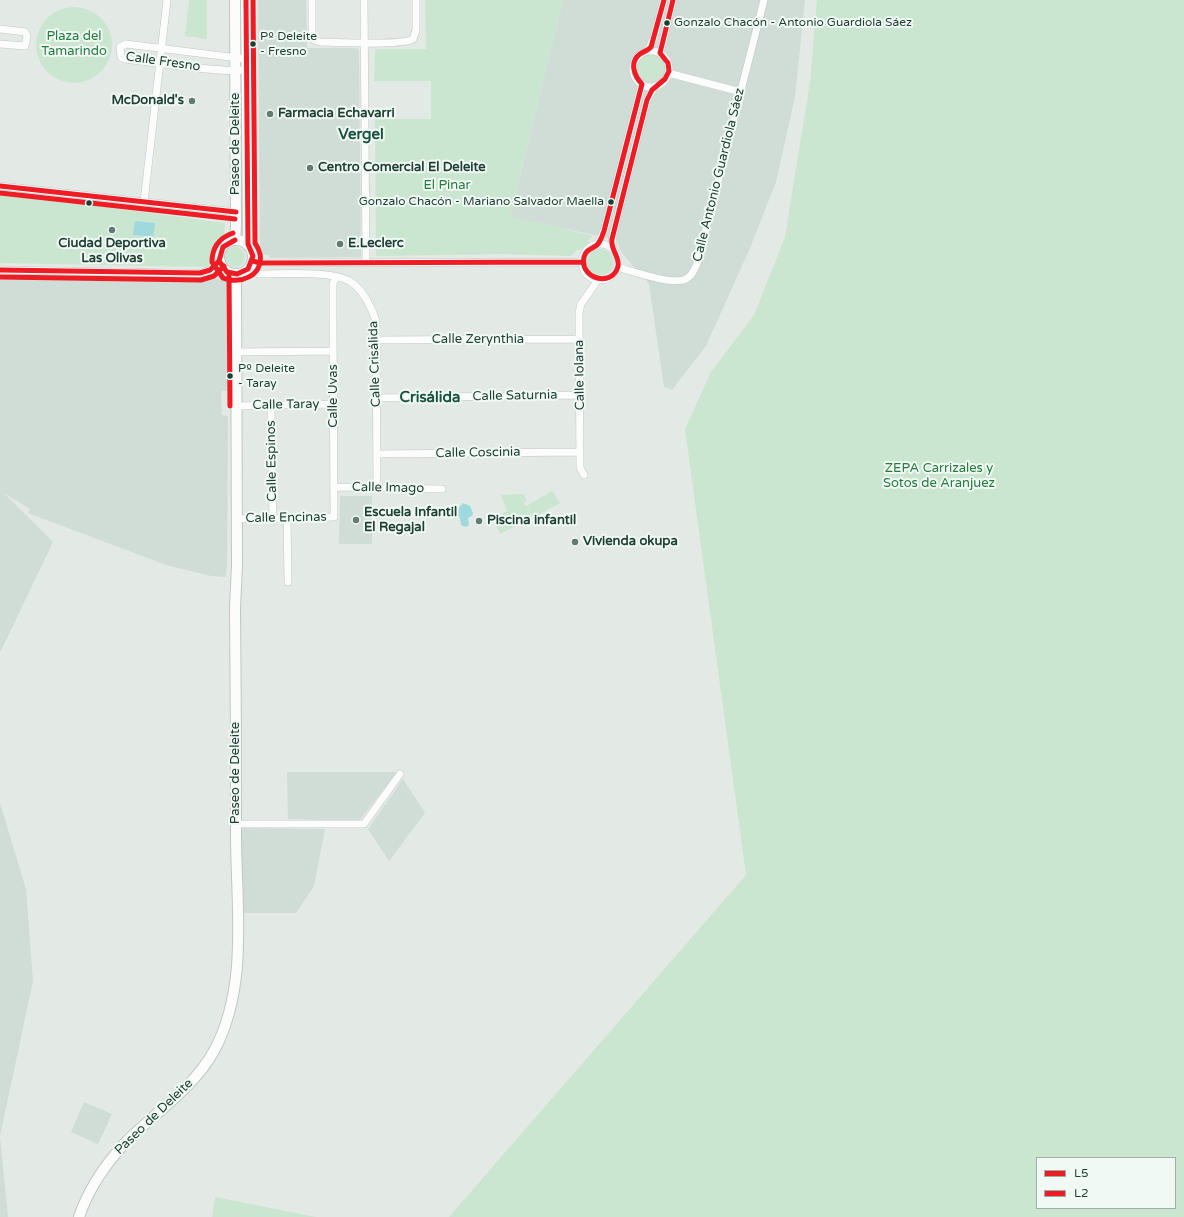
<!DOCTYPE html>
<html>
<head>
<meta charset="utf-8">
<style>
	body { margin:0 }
	#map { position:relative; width:1184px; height:1217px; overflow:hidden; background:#e3eae6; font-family:"Varela Round",sans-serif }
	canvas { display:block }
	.legend { position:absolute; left:1036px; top:1157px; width:140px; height:52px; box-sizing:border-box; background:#f1f9f4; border:1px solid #9dafa7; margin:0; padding:5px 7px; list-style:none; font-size:12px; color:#1e3f34 }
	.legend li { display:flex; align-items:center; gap:8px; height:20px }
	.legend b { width:20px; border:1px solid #9dafa7 }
</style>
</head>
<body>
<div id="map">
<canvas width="1184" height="1217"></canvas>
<ul class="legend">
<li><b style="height:5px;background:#ee1c25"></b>L5</li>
<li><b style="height:5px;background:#ee1c25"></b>L2</li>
</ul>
</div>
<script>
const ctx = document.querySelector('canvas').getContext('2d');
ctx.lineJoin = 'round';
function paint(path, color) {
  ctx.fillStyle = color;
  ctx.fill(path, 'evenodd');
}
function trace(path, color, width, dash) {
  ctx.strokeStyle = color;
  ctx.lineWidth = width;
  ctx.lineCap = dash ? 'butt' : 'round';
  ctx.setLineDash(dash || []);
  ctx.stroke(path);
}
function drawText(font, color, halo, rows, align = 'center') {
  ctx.font = font + ' "Varela Round",sans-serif';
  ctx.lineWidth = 4;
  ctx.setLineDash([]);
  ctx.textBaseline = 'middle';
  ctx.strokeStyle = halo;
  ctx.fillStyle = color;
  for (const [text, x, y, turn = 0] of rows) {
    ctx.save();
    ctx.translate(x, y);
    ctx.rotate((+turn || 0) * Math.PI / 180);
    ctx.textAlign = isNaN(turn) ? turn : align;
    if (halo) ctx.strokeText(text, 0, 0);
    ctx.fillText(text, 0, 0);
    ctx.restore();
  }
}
paint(new Path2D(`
	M258,0h48l1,48h47l4,1 1,3 2,205 -92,1v-3l-9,-1z
	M563,0h242l-10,97 -19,85 -26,66 -44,98 -34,44 -8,-3 -15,-103 -28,-32 -4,-12 -107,-23z
	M23,276l204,3 1,112h-6l-1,4 1,20 6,1 -1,147 -1,14 -15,-1 -45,-11 -138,-52 2,-4 -26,-16 49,49 -53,111v-376h23z
	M340,496h32v48h-33z
	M287,772h110l-38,49 -71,-2z
	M403,779l22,34 -36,48 -21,-32z
	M0,803l26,86 7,92 -33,155 8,81h-8z
	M241,828l84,1 -11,57 -18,27h-52z
	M84,1102l28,12 -14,30 -27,-12z`), '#d0dcd6');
paint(new Path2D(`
	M189,0h18v39l-22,-3z
	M425,0h138l-53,216 83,20 -6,5 8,5 -18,4 -6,6 -68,-2 -127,2 -1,-137h56v-38h-57l1,-32h51z
	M817,0h367v1217h-735l297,-342 -61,-446 26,-57 43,-57 31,-78 25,-155zM1037,1158h138v50h-138z
	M36 45a38 38 0 1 1 76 0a38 38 0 1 1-76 0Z
	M638 68a13 13 0 1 1 26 0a13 13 0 1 1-26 0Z
	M0,193l225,30 -1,15 -7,8 -5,16 -4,5 -208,-4z
	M225 257a10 10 0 1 1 20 0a10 10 0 1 1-20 0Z
	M587 262a13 13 0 1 1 26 0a13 13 0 1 1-26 0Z
	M552,491l8,12 -27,15 -7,-12z
	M524,494l3,7 -3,2 8,15 -32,16 -7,-15 14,-8 -6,-16z
	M215,1197l101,20h-104z`), '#cae5d0');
paint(new Path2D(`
	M135,221l20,2 -2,14 -20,-2z
	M463,503l7,3 3,7 -1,3 -4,2 1,7 -3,2 -5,-2 -1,-7 -5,-6z`), '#9ed9dd');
const street = new Path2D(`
	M312,0v36l2,4 6,2c16,0 83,4 93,-3l3,-9v-30
	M364,0l2,263
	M0,29l25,3 2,4 -2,10 -25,-2
	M648,51l6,-14 10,-37
	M633 69a18 18 0 1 1 36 0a18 18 0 1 1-36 0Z
	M660,53l13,-53
	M246,59l-120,-15 -6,3 1,10 3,2c21,2 109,16 123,10
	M668,73l73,19
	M0,186l236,26
	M144,202l23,-202
	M582 262a18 18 0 1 1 36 0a18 18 0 1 1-36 0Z
	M597,245l7,-14 38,-147
	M612,249l1,-15 34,-134 8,-14
	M253,261l7,2 323,-1
	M617,267c15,4 56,19 69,12 6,-3 8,-9 11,-15l67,-264
	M249,268l4,4 6,2c23,0 74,-4 92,8 12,8 21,26 25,39l1,166
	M0,270l231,4
	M202,273l8,-3 9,-9
	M376,340l203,-1
	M237,352l96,-1
	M377,398l203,-3
	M271,405l2,113
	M237,406l97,-2
	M377,454l203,-2
	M584,475l-4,-7 -1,-155 2,-9 17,-24
	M334,487l108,2
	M287,517l1,65
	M237,519l97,-2 -1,-197v-36l3,-8
	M236,824h128l36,-50`);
const secondary = new Path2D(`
	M246,0l2,244
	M219 257a17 17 0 1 1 34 0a17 17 0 1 1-34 0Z
	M235,240l1,-14 -1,-226
	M79,1217c9,-27 26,-52 45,-73 30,-31 68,-54 90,-93 35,-65 22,-145 22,-216 0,-76 0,-151 -1,-227l2,-43 -1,-291`);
trace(street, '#c0c7c3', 8);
trace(secondary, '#bec8c3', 12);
trace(street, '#fbfcfb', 7);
trace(secondary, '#fbfcfb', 10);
trace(new Path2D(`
	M664,0l-13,47c-3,4 -7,4 -11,7 -11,8 -6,22 2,30l-38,147c-2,5 -3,10 -7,14 -5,4 -11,4 -13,12 -5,22 29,31 34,9 2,-9 -8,-17 -6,-27l35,-139 5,-10 13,-11 4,-8 -1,-8 -8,-10 13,-53
	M0,186l236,26
	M235,240l-12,7 -4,14 8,11 10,2 11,-5 5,-13 -5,-12 -2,-244
	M253,261l7,2 323,-1
	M0,270l200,3 10,-3 9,-9`), '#ee1c25', 5);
trace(new Path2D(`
	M0,193l235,26
	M233,233c-14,5 -21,14 -21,29l11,16c16,7 41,-2 37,-24 -1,-4 -3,-8 -5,-11l-2,-243
	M229,274l1,132
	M0,277l201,3 13,-4 10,-10`), '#ee1c25', 5);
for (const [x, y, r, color] of [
	[667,23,3.5,"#1e3f34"],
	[253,44,3.5,"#1e3f34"],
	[192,101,4,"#637b72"],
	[270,114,4,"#637b72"],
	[310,168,4,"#637b72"],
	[611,202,3.5,"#1e3f34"],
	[89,203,3.5,"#1e3f34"],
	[112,230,4,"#637b72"],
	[340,244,4,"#637b72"],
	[230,376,3.5,"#1e3f34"],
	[356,520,4,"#637b72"],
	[479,521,4,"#637b72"],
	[575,542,4,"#637b72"]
]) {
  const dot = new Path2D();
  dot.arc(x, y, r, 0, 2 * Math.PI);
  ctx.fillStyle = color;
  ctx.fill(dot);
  trace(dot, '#f1f9f4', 1.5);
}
drawText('12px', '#1e3f34', '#f1f9f4', [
	["Gonzalo Chacón - Antonio Guardiola Sáez",674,23],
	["Pº Deleite",260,37],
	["- Fresno",260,52],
	["Gonzalo Chacón - Mariano Salvador Maella",604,202,"right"],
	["Pº Deleite",238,369],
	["- Taray",238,384]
], 'left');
drawText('13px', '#247b3f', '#f1f9f4', [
	["Plaza del",74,37],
	["Tamarindo",74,52],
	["El Pinar",447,186],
	["ZEPA Carrizales y",939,469],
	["Sotos de Aranjuez",939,484]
]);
drawText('13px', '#1e3f34', '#f1f9f4', [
	["Calle Fresno",163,62,8],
	["Paseo de Deleite",236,144,-90],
	["Calle Antonio Guardiola Sáez",719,175,-76],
	["Calle Zerynthia",478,340],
	["Calle Crisálida",375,364,-92],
	["Calle Iolana",580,375,-91],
	["Calle Uvas",334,396,-90],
	["Calle Saturnia",515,396,-1],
	["Calle Taray",286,405,-1],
	["Calle Coscinia",478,453,-1],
	["Calle Espinos",272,461,-91],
	["Calle Imago",388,488,1],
	["Calle Encinas",286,518,-1],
	["Paseo de Deleite",236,773,-90],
	["Paseo de Deleite",154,1117,-44]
]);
drawText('bold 13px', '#1e3f34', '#f1f9f4', [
	["McDonald's",184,101,"right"],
	["Farmacia Echavarri",278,114],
	["Centro Comercial El Deleite",318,168],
	["Ciudad Deportiva",112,244,"center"],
	["Las Olivas",112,259,"center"],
	["E.Leclerc",348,244],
	["Escuela Infantil",364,513],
	["El Regajal",364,528],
	["Piscina infantil",487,521],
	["Vivienda okupa",583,542]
], 'left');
drawText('bold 15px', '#185340', '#f1f9f4', [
	["Vergel",361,135],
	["Crisálida",430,398]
]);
</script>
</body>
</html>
